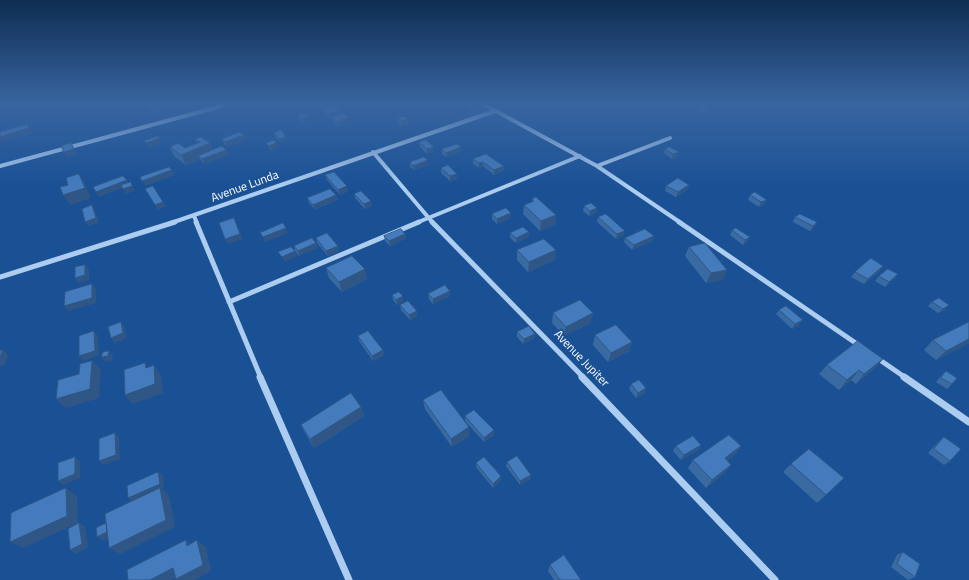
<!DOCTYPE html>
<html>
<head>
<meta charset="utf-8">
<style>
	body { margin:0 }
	canvas { display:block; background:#1a5195 }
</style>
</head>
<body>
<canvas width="969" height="580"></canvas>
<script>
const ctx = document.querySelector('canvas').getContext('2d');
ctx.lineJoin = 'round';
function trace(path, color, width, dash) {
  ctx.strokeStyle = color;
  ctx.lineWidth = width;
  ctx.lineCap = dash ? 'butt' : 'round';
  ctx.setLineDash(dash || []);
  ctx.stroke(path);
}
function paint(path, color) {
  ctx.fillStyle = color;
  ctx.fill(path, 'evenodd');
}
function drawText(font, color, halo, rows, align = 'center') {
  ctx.font = font + ' "Titillium Web",sans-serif';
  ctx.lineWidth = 4;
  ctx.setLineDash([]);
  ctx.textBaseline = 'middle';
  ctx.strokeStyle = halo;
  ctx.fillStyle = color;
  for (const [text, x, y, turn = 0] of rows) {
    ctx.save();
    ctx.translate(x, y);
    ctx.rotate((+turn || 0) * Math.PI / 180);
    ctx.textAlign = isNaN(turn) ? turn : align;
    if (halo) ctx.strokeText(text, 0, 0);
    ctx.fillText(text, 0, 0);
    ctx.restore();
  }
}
trace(new Path2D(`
	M483,104l114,62 84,57
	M373,152l60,71
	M0,166l229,-62
	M597,166l73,-28
	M194,216l3,7
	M171,223l324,-112
	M416,223l164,-67`), '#acccf0', 4);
trace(new Path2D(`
	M196,222l65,156
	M432,222l152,156
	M679,222l181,124
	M0,277l175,-55
	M229,302l190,-80
	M877,358l29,20`), '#acccf0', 5);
trace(new Path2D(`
	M260,377l89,203
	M582,377l193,203
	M904,377l65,45`), '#acccf0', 7);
paint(new Path2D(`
	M354,104h15v1l-2,1 1,3 -7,3z
	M466,104h17v4l-8,4 -8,-4z
	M698,104h19l-1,2 -7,1 -2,4 -1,1h-6l-4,-3z
	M322,107l20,7 7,4 1,4 -13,4 -4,-5 -1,-4 -3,1 -5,-6z
	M310,115l1,5 -7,3 -4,-2 -2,-5z
	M398,118l9,1 1,5 -6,2 -3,-3z
	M274,133l13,8 -7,2 -5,-6z
	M244,135l1,5 -18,7 -3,-3 -2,-5z
	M195,139l18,11h13l2,5 -24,9 -4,-5 -14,6 -12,-9 -4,-9 15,1 12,-5z
	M419,142l15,5v4l-7,3 -7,-7z
	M442,149l19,3 -15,5 -4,-3z
	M665,149l12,8 -5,2 -8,-6z
	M473,159l31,7 -1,5 -9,4 -11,-9 -4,2 -6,-4z
	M428,160v5l-14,5 -4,-3v-5z
	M441,168l16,11 -7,2 -9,-8z
	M325,175l23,16 -8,4 -13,-15z
	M666,186l22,3 -12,8 -11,-6z
	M354,194l18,12 -7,3 -10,-11z
	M336,195l2,5 -23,9 -6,-6 -2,-5z
	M750,195l14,10 -5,2 -11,-7z
	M532,199l24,16 -1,9 -15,7 -17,-17 1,-9 8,-3z
	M584,206l13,2 -1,5 -7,3 -6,-5z
	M492,214l19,4 -14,6 -5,-5z
	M598,217l26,18 -8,4 -19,-17z
	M795,217l22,5 -3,5 -4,4 -17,-9z
	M732,230l18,7 -3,5 -4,3 -13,-10z
	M529,232l-1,5 -12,6 -6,-5v-5z
	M405,234l1,4 -16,8 -5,-5 -1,-5z
	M654,236l-2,5 -20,9 -8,-8 1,-4z
	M316,238l23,13 -11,5 -11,-13z
	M294,246l23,2 -18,8 -4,-5z
	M689,247l34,33 -17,3 -21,-27z
	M517,250l38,10 -27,12 -11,-12z
	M326,268l41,11 -25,13 -13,-14z
	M880,271l-16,13 -13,-7 4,-5z
	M898,274l-4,5 -9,8 -10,-6 4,-5z
	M450,291v5l-17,8 -4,-5 -1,-5z
	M392,295l11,1v5l-6,4 -4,-5z
	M932,302l13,8 -7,3 -10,-7z
	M400,305l17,11 -7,4 -9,-10z
	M779,310l20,15 -7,4 -16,-15z
	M553,313h40l-3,10 -26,13 -12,-13z
	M969,322v21l-33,17 -12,-10 9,-10z
	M517,332l18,2 -1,4 -11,6 -6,-7z
	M595,335l37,7 -3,9 -21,11 -15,-17z
	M358,336l25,14 1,5 -11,6 -14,-20z
	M883,359l-8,9 -19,16 -5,-4 -12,10 -20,-16 8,-9z
	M946,371l6,13 -5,5 -11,-7 5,-6z
	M631,384l14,9 -9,5 -7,-9z
	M423,400l46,36 -17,11 -27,-38z
	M361,407l3,9 -50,32 -9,-15 -4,-8z
	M465,416l29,14v5l-10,7 -19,-21z
	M944,437l6,24 -6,4 -16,-12 10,-11z
	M701,445l-2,4 -18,11 -8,-9 3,-5z
	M741,446l-6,9 -8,5 -2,13 -19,15 -18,-20 5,-8z
	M507,462l24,13 -1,4 -10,6 -14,-19z
	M476,463l25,17 -8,8 -17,-21z
	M791,464l35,31 -9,8 -34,-31z
	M903,552l12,25 -7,3 -17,-13 6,-12z
	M550,565l31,15h-27l-6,-9z`), '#3a6aa2');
paint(new Path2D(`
	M365,104h4v1l-2,1 1,3 -7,3 -1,-5z
	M481,104h2v4l-8,4v-5z
	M159,109l2,4 -7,2 -3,-4z
	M342,110v4l-13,4 -1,-4z
	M310,115l1,5 -7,3 -2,-4z
	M349,118l1,4 -13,4 -1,-4z
	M407,119l1,5 -6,2v-5z
	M28,124l3,5 2,4 -33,9v-5z
	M244,135l1,5 -18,7 -2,-5z
	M286,137l1,4 -7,2 -1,-4z
	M160,138l2,5 -13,5 -3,-5z
	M71,143l6,11 -10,3 -3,-5z
	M210,143l4,9 -16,4 2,3 -14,6 -5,-10z
	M277,143l1,5 -8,3 -2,-5z
	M434,147v4l-7,3v-5z
	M461,147v5l-15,5v-4z
	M226,150l2,5 -24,9 -2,-5z
	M679,152l-2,5 -5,2 1,-5z
	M428,160v5l-14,5 -1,-4z
	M483,162v4l-4,2v-5z
	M504,166l-1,5 -9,4v-5z
	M172,170l3,5 -30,11 -3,-5z
	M79,174l6,10 6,14 -21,7 -7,-10z
	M457,174v5l-7,2v-5z
	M127,180l3,5 -31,12 -3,-5z
	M131,182l4,9 -9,3 -3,-5z
	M689,185l-1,4 -12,8 2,-5z
	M347,186l1,5 -8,4 -2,-5z
	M336,195l2,5 -23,9 -2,-4z
	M767,200l-3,5 -5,2 2,-5z
	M371,201l1,5 -7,3 -1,-5z
	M163,202l3,4 -8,4 -3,-5z
	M92,205l3,5 4,13 -10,3 -4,-4z
	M597,208l-1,5 -7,3 1,-5z
	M511,213v5l-14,6v-5z
	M556,215l-1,9 -15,7 1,-10z
	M234,218l9,21 -15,5 -3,-5z
	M817,222l-3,5 -4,4 3,-5z
	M286,228l2,5 -23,9 -2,-5z
	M625,231l-1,4 -8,4 1,-5z
	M529,232l-1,5 -12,6v-5z
	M405,234l1,4 -16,8 -1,-5z
	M654,236l-2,5 -20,9 2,-5z
	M750,237l-3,5 -4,3 2,-5z
	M316,243l1,5 -18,8 -1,-5z
	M338,246l1,5 -11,5 -2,-5z
	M556,250l-1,10 -27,12 1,-10z
	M295,251l2,5 -13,6 -2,-5z
	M85,265l4,5v10l-10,3 -4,-5z
	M883,266l-3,5 -16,13 4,-5z
	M365,269l2,10 -25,13 -3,-10z
	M727,270l-4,10 -17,3 5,-10z
	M898,274l-4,5 -9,8 4,-5z
	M92,284l4,5v14l-28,8 -4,-5z
	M450,291v5l-17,8v-5z
	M403,296v5l-6,4 -1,-5z
	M949,305l-4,5 -7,3 5,-4z
	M417,311v5l-7,4 -1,-5z
	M593,313l-3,10 -26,13 2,-9z
	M803,320l-4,5 -7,4 3,-5z
	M121,322l3,5 3,11 -12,5 -4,-5z
	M94,331l4,5 1,19 -15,6 -5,-5z
	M535,334l-1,4 -11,6 1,-5z
	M969,339v4l-33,17 10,-9z
	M632,342l-3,9 -21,11 3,-9z
	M3,350l5,5 -3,10 -5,1v-7z
	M383,350l1,5 -11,6 -1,-5z
	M109,351l4,5 -1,5 -6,1 -5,-5z
	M883,359l-8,9 -19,16 8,-10z
	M92,361l9,9 -2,28 -33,10 -10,-9z
	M154,365l7,10 2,18 -30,11 -8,-9z
	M859,370l-8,10 -12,10 8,-10z
	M646,388l-1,5 -9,5 2,-5z
	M361,407l3,9 -50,32 -4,-9z
	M469,427v9l-17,11 -1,-8z
	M494,430v5l-10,7v-4z
	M115,433l4,5 1,21 -16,6 -5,-4z
	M701,445l-2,4 -18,11 3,-5z
	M741,446l-6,9 -16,11 6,-8z
	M75,457l5,4v17l-17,7 -5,-4z
	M731,465l-6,8 -19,15 6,-8z
	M158,472l5,4 1,12 -2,1 7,6 6,32 -55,27 -11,-6 24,-46 -5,-4z
	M531,475l-1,4 -10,6v-4z
	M501,476v4l-8,8v-4z
	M66,488l11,8 1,27 -55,25 -13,-6z
	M79,523l6,4 3,20 -12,7 -6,-4z
	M107,532l5,4 -9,5 -6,-4z
	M186,540l8,7 -7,-1z
	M197,540l9,7 5,24 -16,9h-19v-1z
	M173,568l9,6 -11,6h-21z`), '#2f5684');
const building = new Path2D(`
	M153,104h4l2,5 -8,2 -2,-6z
	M333,104h3l6,6 -14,4 -6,-7z
	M357,104h10v1l-7,2z
	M469,104h12l-6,3z
	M698,104h9l2,2 -2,1h-6z
	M306,113l4,2 -8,4 -4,-3z
	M344,113l5,5 -13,4 -4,-5z
	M404,116l3,3 -5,2 -4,-3z
	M28,124l1,4 -29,9v-5z
	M281,130l5,7 -7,2 -5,-6z
	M240,132l4,3 -19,7 -3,-3z
	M158,136l2,2 -14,5 -2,-2z
	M201,137l9,6 -29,12 -11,-8 8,-4 7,5 15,-6 -5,-3z
	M274,140l3,3 -9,3 -2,-3z
	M426,140l8,7 -7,2 -8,-7z
	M71,143l3,6 -10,3 -3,-6z
	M457,144l4,3 -15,6 -4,-4z
	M222,146l4,4 -24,9 -4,-3z
	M670,147l9,5 -6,2 -8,-5z
	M486,154l18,12 -10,4 -11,-8 -4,1 -6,-4z
	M424,157l4,3 -15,6 -3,-4z
	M448,165l9,9 -7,2 -9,-8z
	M169,167l3,3 -30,11 -2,-4z
	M334,172l13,14 -9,4 -13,-15z
	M79,174l6,14 -22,7 -3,-8 8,-2 -2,-7z
	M123,176l4,4 -31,12 -3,-5z
	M678,178l11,7 -11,7 -12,-6z
	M131,182l1,4 -9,3 -2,-4z
	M153,186l10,16 -8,3 -10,-16z
	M330,189l6,6 -23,10 -6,-7z
	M361,191l10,10 -7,3 -10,-10z
	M755,192l12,8 -6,2 -11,-7z
	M536,197l20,18 -15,6 -17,-16 10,-4 -2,-2z
	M591,203l6,5 -7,3 -6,-5z
	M92,205l4,13 -11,4 -3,-13z
	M506,208l5,5 -14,6 -5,-5z
	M606,214l19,17 -8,3 -19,-17z
	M800,214l17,8 -4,4 -18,-9z
	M234,218l6,16 -15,5 -6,-16z
	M283,223l3,5 -23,9 -3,-4z
	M523,227l6,5 -13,6 -6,-5z
	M736,228l14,9 -5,3 -13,-10z
	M401,229l4,5 -16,7 -5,-5z
	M645,229l9,7 -20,9 -9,-7z
	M327,233l11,13 -12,5 -10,-13z
	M312,238l4,5 -18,8 -4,-5z
	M544,239l12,11 -27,12 -12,-12z
	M705,243l22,27 -16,3 -22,-26z
	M291,247l4,4 -13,6 -4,-5z
	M352,256l13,13 -26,13 -13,-14z
	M871,258l12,8 -15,13 -13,-7z
	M85,265v10l-10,3v-11z
	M888,269l10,5 -9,8 -10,-6z
	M92,284v14l-28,8 1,-14z
	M445,285l5,6 -17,8 -5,-5z
	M399,292l4,4 -7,4 -4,-5z
	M939,298l10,7 -6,4 -11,-7z
	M580,300l13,13 -27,14 -13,-14z
	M408,301l9,10 -8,4 -9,-10z
	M786,306l17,14 -8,4 -16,-14z
	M121,322l2,11 -12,5 -3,-11z
	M969,322v17l-23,12 -13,-11z
	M616,325l16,17 -21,11 -16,-18z
	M529,326l6,8 -11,5 -7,-7z
	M94,331l1,20 -16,5v-20z
	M368,331l15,19 -11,6 -14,-20z
	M858,341l25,18 -19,15 -5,-4 -12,10 -20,-15z
	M3,350l-3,9v-8z
	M109,351l-1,5 -7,1 2,-5z
	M92,361l-2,28 -34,10 2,-19 21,-6 1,-10z
	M145,363l1,5 8,-3 1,19 -30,11 -1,-25z
	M946,371l11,7 -5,6 -11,-6z
	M639,380l7,8 -8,5 -7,-9z
	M441,390l28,37 -18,12 -28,-39z
	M351,393l10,14 -51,32 -9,-14z
	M474,410l20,20 -10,8 -19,-22z
	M115,433l1,22 -17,6v-22z
	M729,435l12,11 -16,12 6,7 -19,15 -19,-20z
	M693,436l8,9 -17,10 -8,-9z
	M944,437l17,12 -11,12 -16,-12z
	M809,449l35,29 -18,17 -35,-31z
	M517,456l14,19 -11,6 -13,-19z
	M75,457v17l-17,7v-18z
	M484,457l17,19 -8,8 -17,-21z
	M158,472l2,12 -32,14 -1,-12z
	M66,488l1,28 -57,26 1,-29z
	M160,488l6,32 -57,28 -4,-34z
	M79,523l3,21 -12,6 -2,-21z
	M106,523l1,9 -10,5 -1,-9z
	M186,540l1,6 10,-6 6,25 -27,14 -3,-11 -23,12h-22l-1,-10z
	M903,552l17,12 -5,13 -18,-13z
	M564,555l17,25h-21l-10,-15z`);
paint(building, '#437bbc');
trace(building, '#2f5684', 1);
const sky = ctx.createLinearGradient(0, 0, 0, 186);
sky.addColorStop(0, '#0e2d52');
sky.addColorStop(0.56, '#3865a0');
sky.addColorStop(1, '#3865a000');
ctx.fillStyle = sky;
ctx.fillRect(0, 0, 969, 186);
drawText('12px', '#fff', '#1a5195', [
	["Avenue Lunda",245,187,-20],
	["Avenue Jupiter",581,359,46]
]);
</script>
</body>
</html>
